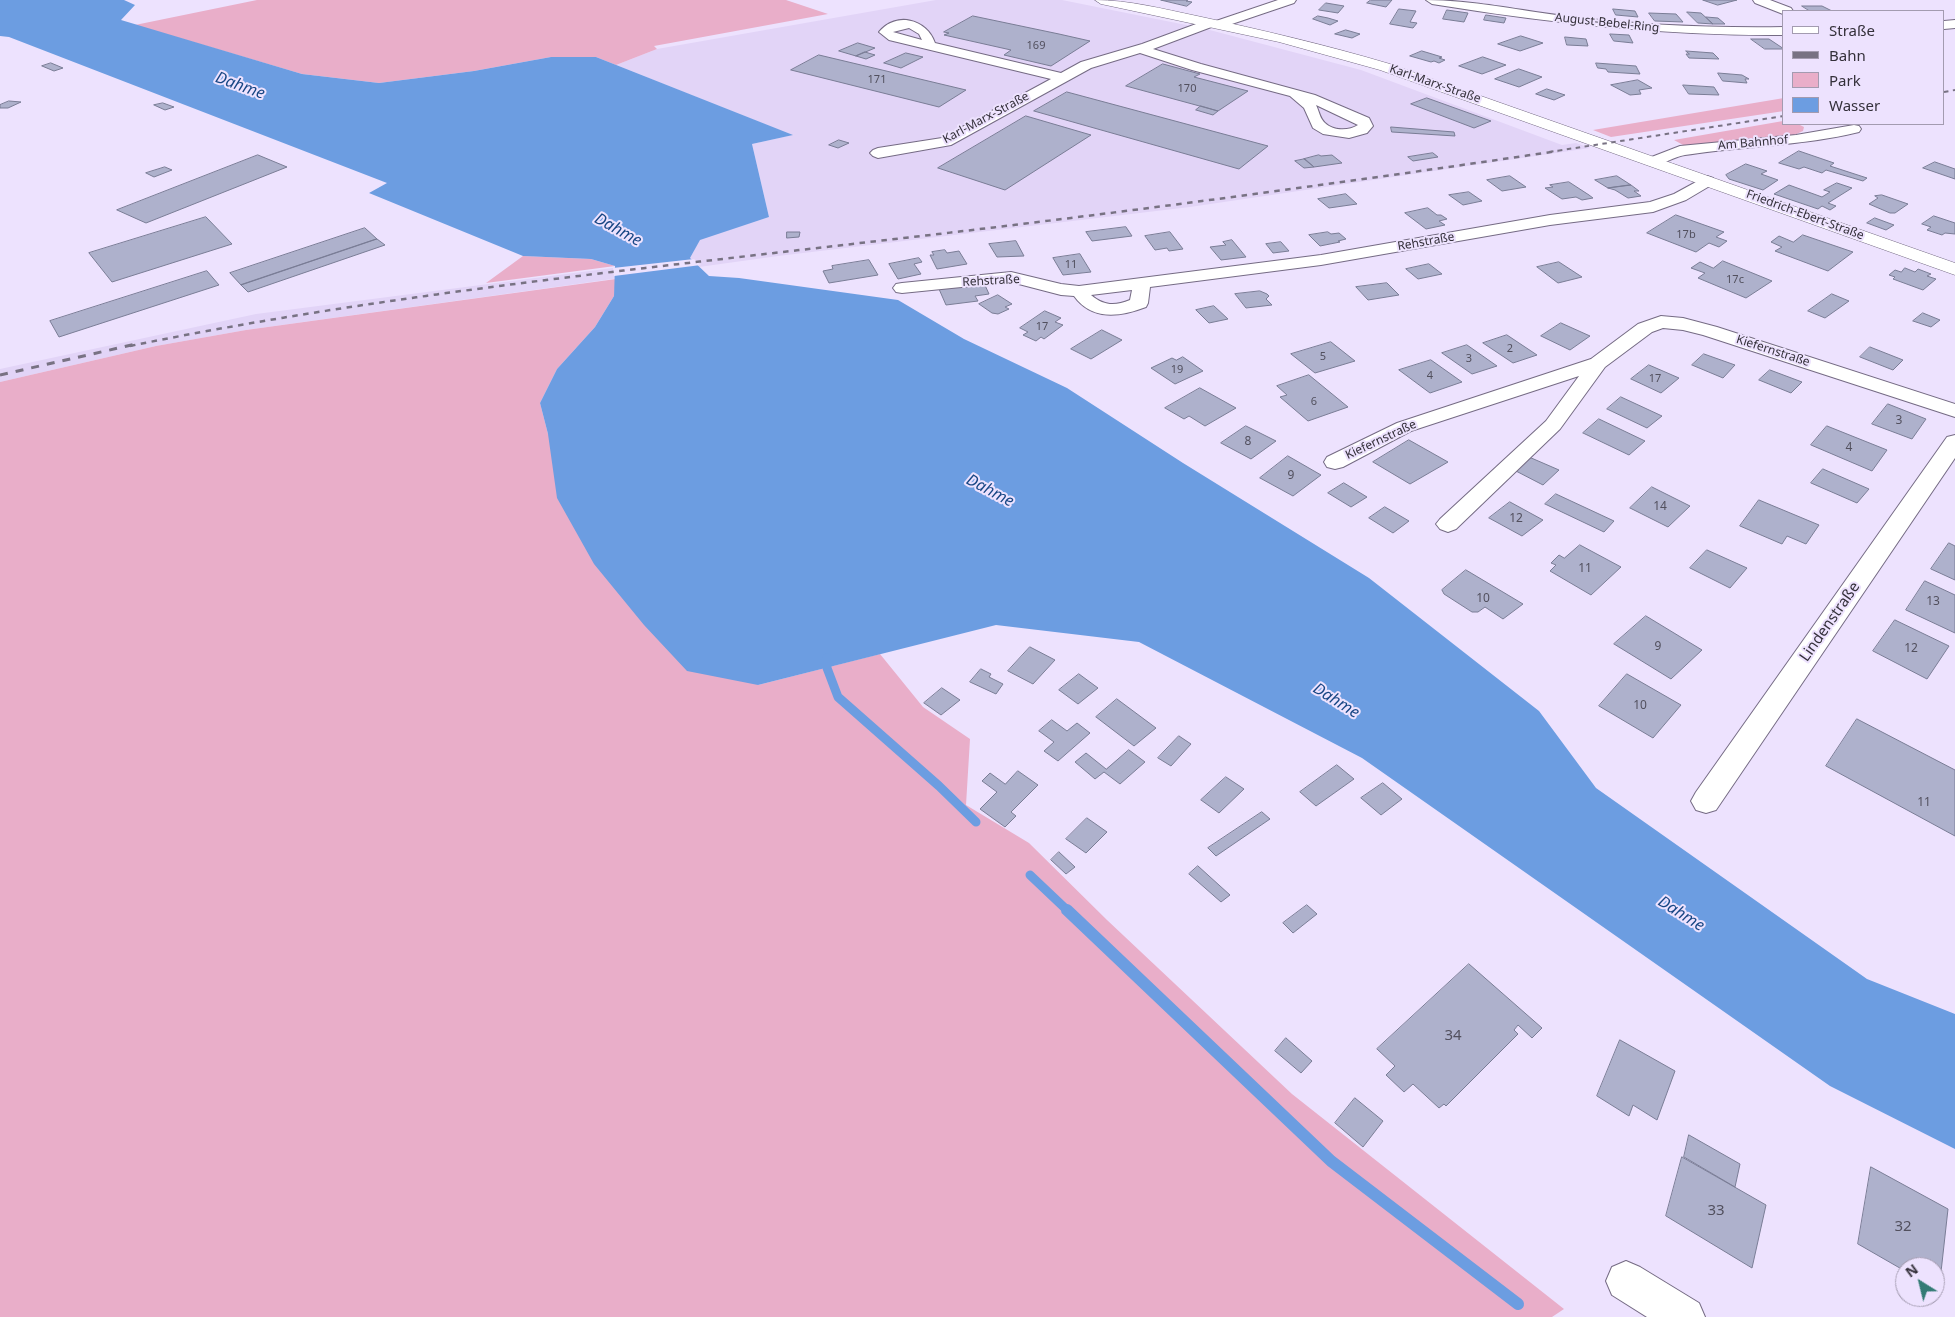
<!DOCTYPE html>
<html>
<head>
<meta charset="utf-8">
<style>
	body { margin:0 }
	#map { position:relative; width:1955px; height:1317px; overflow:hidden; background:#ede2fe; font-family:"Noto Sans",sans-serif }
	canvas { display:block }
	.legend { position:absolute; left:1782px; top:10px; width:162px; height:115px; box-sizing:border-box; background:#ede2fe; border:1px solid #a39bb0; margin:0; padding:6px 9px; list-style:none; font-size:15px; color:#34303a }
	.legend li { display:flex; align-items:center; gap:10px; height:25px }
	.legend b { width:25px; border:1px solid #a39bb0 }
	.north { position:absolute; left:1895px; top:1257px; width:50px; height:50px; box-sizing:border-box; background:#ede2fe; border:1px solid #a39bb0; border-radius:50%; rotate:324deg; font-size:14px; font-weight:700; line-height:20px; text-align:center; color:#34303a }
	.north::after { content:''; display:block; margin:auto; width:18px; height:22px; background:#337b75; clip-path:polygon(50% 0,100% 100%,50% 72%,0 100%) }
</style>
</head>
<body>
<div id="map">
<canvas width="1955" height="1317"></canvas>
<ul class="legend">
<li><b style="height:6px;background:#fff"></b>Straße</li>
<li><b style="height:6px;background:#787283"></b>Bahn</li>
<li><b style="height:14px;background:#e9aec9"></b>Park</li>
<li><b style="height:14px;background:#6c9de1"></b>Wasser</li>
</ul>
<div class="north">N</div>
</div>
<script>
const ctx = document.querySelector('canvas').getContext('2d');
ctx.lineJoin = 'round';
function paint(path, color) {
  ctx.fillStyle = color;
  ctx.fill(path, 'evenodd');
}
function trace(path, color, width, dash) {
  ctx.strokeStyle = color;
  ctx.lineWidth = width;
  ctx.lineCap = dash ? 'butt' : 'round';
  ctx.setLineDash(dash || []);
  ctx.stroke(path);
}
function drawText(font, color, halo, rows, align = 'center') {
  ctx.font = font + ' "Noto Sans",sans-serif';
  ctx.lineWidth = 4;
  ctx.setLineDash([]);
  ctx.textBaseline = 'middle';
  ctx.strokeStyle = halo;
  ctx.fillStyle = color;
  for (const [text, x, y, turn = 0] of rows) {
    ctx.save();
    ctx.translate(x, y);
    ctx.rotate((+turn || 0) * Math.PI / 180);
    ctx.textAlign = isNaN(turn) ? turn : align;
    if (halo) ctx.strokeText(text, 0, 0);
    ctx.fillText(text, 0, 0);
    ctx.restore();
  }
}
paint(new Path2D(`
	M936,0h126l144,29 155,41 201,75 14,-2 14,5 -400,59 -412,49 -532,74 -90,16 -156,36v-13l256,-55 434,-56 10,-19 69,-22 -17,-73 40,-9 -176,-70 41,-16z`), '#e2d4f7');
paint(new Path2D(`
	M257,0h529l42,14 -174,32 3,3 -41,16 -20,-8h-45l-77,14 -95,12 -77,-9 -167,-49z
	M1784,98v13l-173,26 -18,-7z
	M1783,121l1,3h14l6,3 -1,4 -11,5 -107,10 -11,-6z
	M523,256l68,3 24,7 -129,17z
	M616,279l-2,17 -19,31 -38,42 -17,34 8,31 210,251 122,-31 43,53 47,32 -4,66 63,38 78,77 185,174 272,215 -12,8h-1552v-935l156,-36 90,-16z`), '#e9aec9');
paint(new Path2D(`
	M0,0h124l11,5 -14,15 181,54 77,9 95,-12 77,-14h45l197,78 -41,9 17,73 -69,23 -10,18 19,18 30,2 159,22 66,39 103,49 116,75 186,115 170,133 57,77 271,191 88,35v135l-125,-63 -468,-328 -223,-116 -143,-17 -238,60 -71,-14 -43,-46 -50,-61 -37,-66 -9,-64 -8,-31 17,-34 38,-42 19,-31 1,-30 -24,-7 -68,-3 -154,-63 18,-10 -378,-146 -9,-1z`), '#6c9de1');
paint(new Path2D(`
	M694,259l7,6 -87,11 -1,-8z`), '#ede2fe');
trace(new Path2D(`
	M827,658v10l11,29 101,89 37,36
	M1030,875l38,36`), '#6c9de1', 9);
trace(new Path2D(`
	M1067,910l264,251 187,143`), '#6c9de1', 12);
const building = new Path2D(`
	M1161,0h27l-2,1 6,1 -5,4z
	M1371,0h21l-6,7 -19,-4z
	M1703,0h34l-19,5z
	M1326,3l18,3 -6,7 -19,-3z
	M1802,6h20l10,5h-22z
	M1399,9l17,2 -6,11 7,1 -4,5 -23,-4z
	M1613,9l22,2 3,6 -22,-2z
	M1447,10l21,3 -4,9 -21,-3z
	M1687,12l14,1 12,11 -15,-1z
	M1649,13l27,1 7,8 -28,-1z
	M1486,15l20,3 -2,5 -20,-3z
	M973,16l86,18 31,7 -39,25 -47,-11 7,-5 -67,-15 5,-2 -5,-1z
	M1318,16l10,2 10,3 -8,4 -17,-6z
	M1706,17l12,1 7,6h-12z
	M1346,30l14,4 -8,4 -17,-4z
	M1610,34l19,1 4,8 -19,-2z
	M1521,36l22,7 -23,8 -22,-7z
	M1565,37l21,2 2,7 -21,-1z
	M1751,39h18l15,10h-19z
	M858,43l17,5 -19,8 -17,-5z
	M1422,51l20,6 -3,1 6,2 -6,3 -5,-2 -3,1 -21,-6z
	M1686,51l27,2 6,6 -30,-1 -3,-4h3z
	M865,52l10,3 -9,4 -10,-3z
	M906,53l17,4 -22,11 -17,-5z
	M819,55l147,35 -27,17 -148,-37z
	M1483,57l23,8 -24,9 -23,-8z
	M51,63l12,5 -9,3 -12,-5z
	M1596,63l40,3 4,8 -32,-2 -2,-3 -8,-1z
	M1163,64l37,10 -6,3 54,14 -30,20 -92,-25z
	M1519,69l23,8 -23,10 -24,-8z
	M1718,73l24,2 7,4h-4l2,4 -24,-2z
	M1638,80l14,8 -13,2 2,4 -11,1 -19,-10z
	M1683,85l31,2 5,8 -30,-1z
	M1547,89l18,6 -11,5 -18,-6z
	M1067,92l201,54 -29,23 -205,-58z
	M1427,98l64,23 -17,7 -63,-24z
	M9,101l12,1 -13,6h-8v-3z
	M163,103l11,4 -9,3 -11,-5z
	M1201,106l17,5 -5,4 -17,-5z
	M1026,116l65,19 -86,55 -67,-22z
	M1391,127l63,5 1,4 -63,-4z
	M839,140l10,3 -11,5 -9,-3z
	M1799,151l35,12 -4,3 37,12 -4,3 -37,-11 -4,3 -18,-6 -5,2 -20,-6z
	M1433,153l5,4 -25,4 -5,-4z
	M258,155l29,12 -141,56 -29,-13z
	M1319,155l2,1 11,-1 10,8 -28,4 -10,-8z
	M1305,159l9,8 -10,1 -9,-7z
	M1935,162l20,7v10l-32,-11z
	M1746,164l21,7 -6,3 17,6 -15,10 -34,-11 -3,-4z
	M165,167l7,3 -18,7 -8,-4z
	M1510,176l16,11 -24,4 -15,-11z
	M1617,176l14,9 -23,3 -13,-8z
	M1569,182l20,13 4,3 -11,2 -6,-3 -14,2 -17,-11 8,-1 -3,-2z
	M1837,183l15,5 -24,15 8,3 -6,4 -8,-4 -4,3 -44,-15 15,-9 33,12 8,-5 -6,-2z
	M1631,185l8,6h-5l7,5 -13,2 -13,-8 -7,-2z
	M1469,192l13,9 -19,4 -14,-10z
	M1346,194l11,10 -28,4 -11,-9z
	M1882,195l26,9 -13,9h-5l-21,-9 9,-6 -3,-2z
	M1428,208l9,7h4l6,4 -8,2 6,4 -19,4 -21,-16z
	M1676,215l48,17 -8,5 11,4 -8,6 -10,-4 -13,9 -49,-19z
	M1934,216l21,7v11l-10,-1 -3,2 -15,-5 4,-3 -9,-3z
	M206,217l26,27 -120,38 -23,-29z
	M1875,218l19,7 -8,5 -19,-7z
	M1126,227l6,9 -40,5 -6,-9z
	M365,228l12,11 -136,46 -11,-12z
	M787,232h13l-1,5 -12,1z
	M1170,232l13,17 -14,2 -2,-3 -12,2 -10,-14z
	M1328,232l3,2 8,-1 7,6 -8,2 2,1 -20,4 -11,-11z
	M1803,235l50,17 -25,19 -53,-20 7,-4 -11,-5 8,-6 14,6z
	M377,239l8,6 -137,47 -7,-7z
	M1232,240l14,17 -25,3 -11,-13 16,-2 -3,-3z
	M1016,241l8,15 -27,1 -8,-13z
	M1281,242l8,9 -16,2 -7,-9z
	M945,250l2,3 12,-2 8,13 -30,5 -7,-14h4l-2,-3z
	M1080,254l11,18 -28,3 -10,-17z
	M919,258l3,4 -8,2 7,10 -23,5 -9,-15z
	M869,260l9,15 -49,8 -6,-12 10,-2 -1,-3z
	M1723,261l49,20 -26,17 -48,-20 7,-5 -14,-5 9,-6 13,6z
	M1559,262l23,15 -24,6 -21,-16z
	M1429,264l13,10 -24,5 -12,-10z
	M1905,268l10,4 3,-3 13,5 -4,2 9,3 -13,11 -30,-11 2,-2 -6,-2 6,-5 6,2z
	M207,271l12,14 -160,52 -9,-16z
	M984,283l5,11 -14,2 3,5 -32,4 -7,-16z
	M1387,283l12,12 -31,5 -12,-13z
	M1260,291l7,3 2,2 -3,3 6,6 -26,3 -11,-14z
	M1832,294l17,7 -24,17 -17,-7z
	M998,295l14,9 -7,3 4,2 -11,5 -6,-1 -13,-9z
	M1214,306l14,13 -19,4 -13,-13z
	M1045,311l16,7 -6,4 8,3 -19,14 -3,-2 -5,4 -13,-6 5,-3 -8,-4z
	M1923,313l17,7 -9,7 -18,-6z
	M1561,323l29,13 -20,14 -29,-14z
	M1102,330l20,10 -31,19 -20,-10z
	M1507,335l30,20 -24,8 -30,-20z
	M1331,342l24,19 -40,12 -24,-19z
	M1467,345l30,21 -25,8 -30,-21z
	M1870,347l33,13 -10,10 -33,-13z
	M1704,354l31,11 -12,13 -31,-13z
	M1183,357l20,14 -28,13 -24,-16 21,-10 4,2z
	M1431,360l31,22 -32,11 -31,-23z
	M1649,365l30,13 -18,15 -30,-14z
	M1770,370l32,12 -11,11 -32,-13z
	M1309,375l39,32 -40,14 -28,-24 7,-2 -10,-9z
	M1200,388l36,20 -31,18 -16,-10 -5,3 -19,-11z
	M1621,397l41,19 -15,12 -40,-19z
	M1888,404l38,15 -14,20 -40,-15z
	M1599,419l46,22 -16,14 -46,-22z
	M1246,426l30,15 -25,18 -30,-16z
	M1827,426l60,24 -15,21 -61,-26z
	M1409,440l39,22 -38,22 -37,-22z
	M1288,456l33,19 -28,21 -33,-18z
	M1529,457l30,13 -16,15 -29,-15z
	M1823,469l46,20 -12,14 -46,-20z
	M1344,483l23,14 -16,10 -23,-14z
	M1652,487l38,19 -22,21 -38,-19z
	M1556,494l58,27 -10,11 -59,-28z
	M1759,500l60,25 -13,19 -19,-8 -5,8 -42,-18z
	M1510,502l33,18 -21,16 -33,-18z
	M1385,507l24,14 -16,12 -24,-15z
	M1949,543l6,3v34l-24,-11z
	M1580,545l41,22 -30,28 -41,-24 6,-6 -5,-2 8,-8 5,3z
	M1707,550l40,18 -17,20 -40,-20z
	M1466,570l57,34 -20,15 -18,-12 -7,5h-6l-28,-18 -2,-4z
	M1925,581l30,14v38l-49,-23z
	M1646,616l56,34 -31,29 -57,-35z
	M1895,620l54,26 -22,33 -54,-28z
	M1030,647l25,13 -22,24 -25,-13z
	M981,669l10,5 -2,3 14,7 -7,10 -26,-12z
	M1079,674l19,14 -20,16 -19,-14z
	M1627,674l54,31 -28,33 -54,-32z
	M942,688l18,12 -19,15 -17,-12z
	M1117,699l39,29 -22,18 -38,-29z
	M1857,719l98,51v66l-129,-70z
	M1052,720l15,11 10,-8 13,10 -32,28 -14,-10 10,-9 -15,-11z
	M1179,736l12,8 -20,22 -13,-8z
	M1129,750l16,12 -25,22 -16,-12 -9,7 -20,-17 11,-9 20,16z
	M1337,765l17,14 -38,27 -16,-14z
	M1018,771l20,14 -27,27 5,4 -11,11 -25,-18 17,-17 -15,-11 8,-8 15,11z
	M1226,777l18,12 -25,24 -18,-13z
	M1383,783l19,16 -21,16 -20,-17z
	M1262,812l8,7 -54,37 -8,-8z
	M1087,818l20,14 -21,21 -20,-14z
	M1059,852l16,15 -9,7 -15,-14z
	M1198,866l32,29 -9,7 -32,-28z
	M1307,905l10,9 -24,19 -10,-10z
	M1469,964l73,64 -10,10 -14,-13 -4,5 4,4 -72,72 -2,-2 -5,4 -26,-24 -9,8 -18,-17 9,-9 -18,-17z
	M1286,1038l26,23 -11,12 -26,-22z
	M1620,1040l55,31 -18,49 -24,-15 -4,11 -32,-20z
	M1355,1098l28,23 -20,26 -28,-24z
	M1689,1135l51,29 -5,23 -51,-30z
	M1682,1157l84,48 -14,63 -86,-52z
	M1871,1167l77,42 -9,81 -4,-2v-21h-30v4l-47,-27z`);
paint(building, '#aeb1cc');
trace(building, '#7a7d96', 1);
const minor = new Path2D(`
	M1278,0h18l-2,3 -71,24 -9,-1 -61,23 48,15 114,31 54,23 4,8 -6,7 -18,5 -26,-4 -10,-6 -9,-20 -14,-12 -98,-26 -52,-17 -49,15 -140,77 -73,13 -5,-2 -3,-3 3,-3 5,-2 64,-10 109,-59 -162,-39 -10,-8c17,-21 48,-13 56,11l126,30 20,-11 61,-18 65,-24 9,1zM909,28l10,6 3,6 -29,-8zM1316,105l42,20c-9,6 -25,6 -33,-2 -5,-4 -6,-12 -9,-18z
	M1426,0c46,0 91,10 137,16 73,9 147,12 221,11v8c-119,1 -235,-12 -352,-31z
	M1753,0h17l21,8 2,3h-9l-1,3 -28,-11z
	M1955,20v8l-11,1v-8z
	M1854,125l5,1 2,3 -2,3c-57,14 -116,14 -174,23 -13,2 -24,12 -36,9l-3,-3 3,-3 31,-12 116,-11z
	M1707,176l6,2 2,3 -2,3 -27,16 -33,12 -103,13 -229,40 -171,22 -2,16 -2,4c-26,10 -54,14 -72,-11l-13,-1 -50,-13 -109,11 -6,-1 -3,-4 3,-4 6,-1 109,-11 50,12 18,2 242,-31 229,-40 100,-13 24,-8zM1132,290l-2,10c-15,6 -26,6 -39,-5z
	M1661,316l22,2 34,9 238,77v13l-252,-82 -20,-5 -20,-2 -11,4 -47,35 -45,62 -104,100 -8,3 -8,-3 -4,-5 4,-5 106,-98 33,-45 -168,55 -68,36 -8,2 -8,-2 -3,-5 3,-5 70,-34 194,-64 47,-35z
	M1955,435v23l-239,352 -10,3 -10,-3 -5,-9 5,-9 251,-355z
	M1626,1261l14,6 59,36 6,14h-58l-35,-22 -6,-14 6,-14z`);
const tertiary = new Path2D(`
	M1095,0c34,0 68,9 102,16 65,14 129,29 193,48l565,199v12l-575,-205 -101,-28 -178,-38z`);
trace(minor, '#756b84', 2);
trace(tertiary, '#756b84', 1);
paint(minor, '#fff');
paint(tertiary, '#fff');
trace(new Path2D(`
	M1944,92l11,-2
	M1549,152l235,-36`), '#787283', 2, [4.5, 4.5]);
trace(new Path2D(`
	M130,346c244,-50 492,-75 739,-104 230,-26 459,-57 689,-91`), '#787283', 2.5, [5.5, 5.5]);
trace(new Path2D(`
	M0,375l136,-31`), '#787283', 3, [8, 8]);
drawText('11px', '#52505e', null, [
	["169",1036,46],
	["171",877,80],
	["170",1187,89],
	["17b",1686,235],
	["11",1071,265],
	["17c",1735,280],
	["17",1042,327],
	["2",1510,349],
	["5",1323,357],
	["3",1469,359],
	["19",1177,370],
	["4",1430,376],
	["17",1655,379],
	["6",1314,402]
]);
drawText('12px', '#34303a', '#ede2fe', [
	["August-Bebel-Ring",1607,23,6],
	["Karl-Marx-Straße",1435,84,19],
	["Karl-Marx-Straße",986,118,-28],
	["Am Bahnhof",1753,143,-5],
	["Friedrich-Ebert-Straße",1805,215,20],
	["Rehstraße",1426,242,-10],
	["Rehstraße",991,281,-3],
	["Kiefernstraße",1773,351,18],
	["Kiefernstraße",1381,440,-25]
]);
drawText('12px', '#52505e', null, [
	["3",1899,421],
	["8",1248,442],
	["4",1849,448],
	["9",1291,476],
	["14",1660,507],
	["12",1516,519],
	["11",1585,569],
	["10",1483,599],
	["13",1933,602],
	["9",1658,647],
	["12",1911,649],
	["10",1640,706],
	["11",1924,803]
]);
drawText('15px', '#34303a', '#ede2fe', [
	["Lindenstraße",1830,622,-55]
]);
drawText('15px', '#52505e', null, [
	["34",1453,1036],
	["33",1716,1211],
	["32",1903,1227]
]);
drawText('italic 16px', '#174684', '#ede2fe', [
	["Dahme",240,86,20],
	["Dahme",618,230,29],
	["Dahme",990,491,28],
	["Dahme",1336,701,32],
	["Dahme",1681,914,32]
]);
</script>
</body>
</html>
